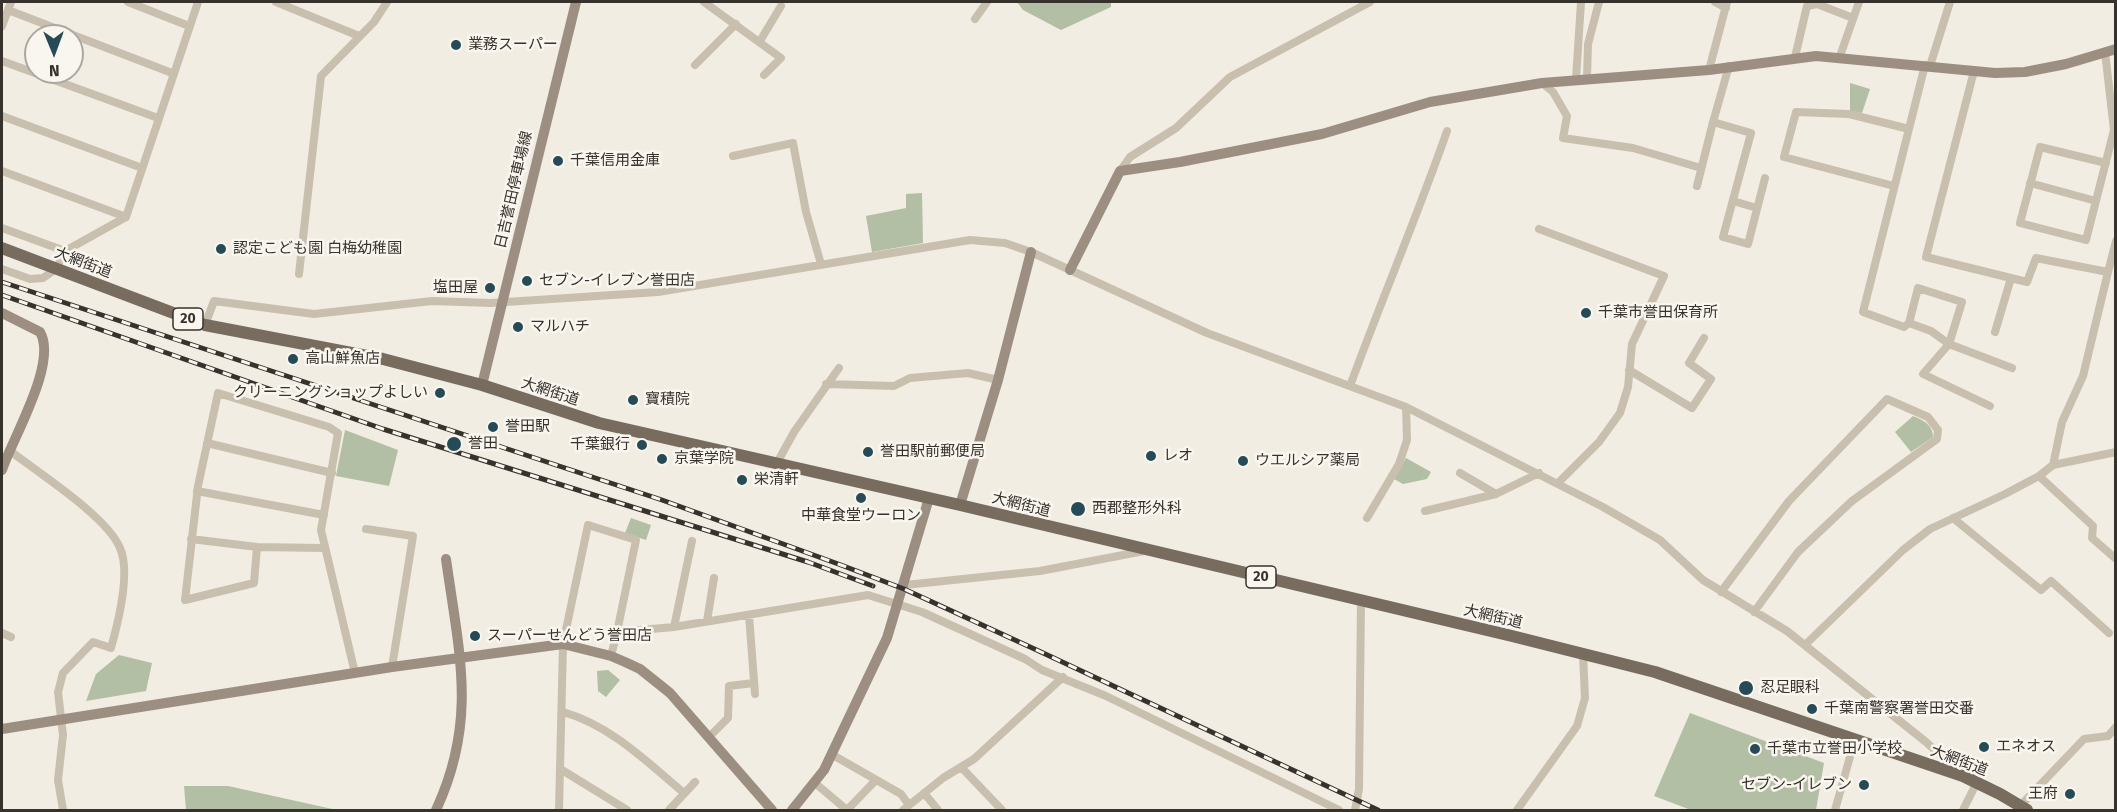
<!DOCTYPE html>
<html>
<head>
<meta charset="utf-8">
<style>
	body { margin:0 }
	#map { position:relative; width:2117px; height:812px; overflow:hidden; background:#f1ede2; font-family:"Fira Sans",sans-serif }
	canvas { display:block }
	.frame { position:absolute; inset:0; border:3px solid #38322c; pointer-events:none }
	.north { position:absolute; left:24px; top:24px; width:60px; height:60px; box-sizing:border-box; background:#f9f6ef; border:2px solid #aca8a1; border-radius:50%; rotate:179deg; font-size:16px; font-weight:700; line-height:24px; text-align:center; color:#38322c }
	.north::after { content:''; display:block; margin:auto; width:21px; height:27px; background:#264b56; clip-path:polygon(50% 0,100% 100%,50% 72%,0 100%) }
</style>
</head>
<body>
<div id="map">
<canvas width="2117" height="812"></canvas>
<div class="frame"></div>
<div class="north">N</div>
</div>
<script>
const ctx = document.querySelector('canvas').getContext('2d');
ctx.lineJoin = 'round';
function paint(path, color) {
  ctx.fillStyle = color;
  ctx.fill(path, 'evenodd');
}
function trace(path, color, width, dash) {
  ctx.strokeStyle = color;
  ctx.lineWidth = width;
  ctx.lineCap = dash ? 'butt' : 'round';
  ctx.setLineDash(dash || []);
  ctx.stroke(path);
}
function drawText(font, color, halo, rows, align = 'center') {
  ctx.font = font + ' "Fira Sans","Noto Sans JP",sans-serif';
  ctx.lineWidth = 5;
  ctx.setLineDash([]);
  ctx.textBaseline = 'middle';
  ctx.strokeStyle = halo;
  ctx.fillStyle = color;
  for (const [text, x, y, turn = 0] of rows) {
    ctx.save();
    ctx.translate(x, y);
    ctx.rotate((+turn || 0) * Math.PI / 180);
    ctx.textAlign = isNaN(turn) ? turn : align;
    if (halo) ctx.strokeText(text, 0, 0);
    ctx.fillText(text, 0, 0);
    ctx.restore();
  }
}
paint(new Path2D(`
	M1017,2h94v5l-50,23 -38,-20z
	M1850,83l20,6 -8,24 -12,-2z
	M922,193l1,50 -51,9 -6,-36 40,-8v-14z
	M1913,416c10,4 20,9 20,21l-22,15 -16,-20z
	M345,430l53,20 -9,36 -53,-10z
	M1406,458l25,14 -4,7 -24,5 -9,-5z
	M631,518l20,7 -5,15 -21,-7z
	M119,655l33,8 -6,28 -60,10 10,-27z
	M608,670l12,10 -14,17 -8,-6 -1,-20z
	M1690,713l134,50 -8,47h-125l-37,-14z
	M184,786h44l109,24h-151z`), '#b2bfa4');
trace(new Path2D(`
	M128,2l61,24
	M276,2l83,34
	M704,2l77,56 -17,17
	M1715,2l11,6
	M8,10l164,63
	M975,19l12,-17
	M2,26l9,-24
	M760,41l21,-35
	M2105,52l9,78 -28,110 -66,-17 20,-76 66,16
	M1840,56l19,-54
	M1795,57l12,-51 10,-2 36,14
	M2,61l156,57
	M695,65l41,-41
	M1925,65l-62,247 41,15 5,-4 9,-35 44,14 -13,42 -26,30 67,32
	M1729,66l-16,56 38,11 -28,104 25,7 17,-66
	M1930,66l20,-64
	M1709,70l18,-68
	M1974,71l-48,186 101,25 9,-24 72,14 8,-31
	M1587,78l1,-34 11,-42
	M1576,79l5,-77
	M1542,83l11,9 14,24 -4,22 70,10 68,20
	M2,116l140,52
	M733,156l60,-13 13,69 15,52
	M2,171l124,46
	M1120,171l10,-14 46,-29 54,-51 140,-75
	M2030,183l66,18
	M1697,186l16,-64
	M1894,186l-110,-29 12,-45 53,2 60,15
	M1733,201l24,7
	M2,228l63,23
	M1539,229l125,47 -32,68 -4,43 -8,26 -21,29 -41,41
	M2,269l28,10 13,-1 13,-9 9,-18 61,-34 72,-215
	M299,274l22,-198 53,-54 13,-20
	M1909,323l22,8 18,13 63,24
	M205,325l9,-24 100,13 118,-13 59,2 167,-11 312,-52 35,3 26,9 176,81 199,74 197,100 57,33 43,40 84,51 139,111 34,31
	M1995,332l16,-54
	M1629,370l63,38 19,-29 -22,-16 15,-25
	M826,384l68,2 16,-8 58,-5 30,7
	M1350,386c31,-85 67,-169 97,-255
	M207,443l125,30
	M9,450c28,22 98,66 111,98 11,24 -2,75 -9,100l-18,-6 -30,31 -5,19 5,43 -5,45 5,30
	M777,463l17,-31 45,-64
	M2053,465l9,-43 21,-46 25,-104
	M1460,473l36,21
	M2039,476l54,50 -1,12 24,21
	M197,491l127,24
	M1425,511l71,-17 43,-21
	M1367,518l32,-54 8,-24 -1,-33
	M1953,518l88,72 10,-9 58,52
	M366,529l47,7 -21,131
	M191,539l66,8 66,1
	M257,547l-3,36 -69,17 13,-114 20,-93 111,34 9,6 -17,97 34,143
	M905,585l135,-14 104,-20
	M1721,592l68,-91 98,-102 41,18 10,13 -1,9 -85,62 -54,51 -44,60
	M749,615l6,79
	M707,621l7,-43
	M674,627l18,-86
	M2,633l9,4
	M1805,645l98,-95 27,-21 75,-35 34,-18 14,-11 63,-13
	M611,656l6,-24 57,-5 194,-32 54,17 103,47 17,11 64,26 233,114
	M563,712c47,13 84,50 121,81
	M709,737l19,-19 1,-32 25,-3
	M831,754l70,40 8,11
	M961,767l41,43
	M562,770l65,40
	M815,783l32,27 29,-30
	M924,793l14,17
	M2020,806l64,-67 24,-3 8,-9
	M559,810l4,-166 25,-119 48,15 -19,92
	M669,810l26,-28
	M903,810l40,-32 31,-19 89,-82
	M1355,810l4,-21 2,-188
	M1517,810l60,-84 8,-28 -2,-44
	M1835,810l20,-71
	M1963,810l14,-28`), '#c9bfaf', 8);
trace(new Path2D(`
	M1070,270l50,-99 60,-9 142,-28 108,-32 112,-19 167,-13 107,-14 179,17 30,-1 41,-8 50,-15
	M2,313l38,19c18,31 -27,105 -38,138
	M482,385l94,-383
	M960,505l38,-125 33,-128
	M2,729l390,-62 171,-23 48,12 14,6 15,7 30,24 102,117
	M436,810c42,-90 23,-157 10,-251
	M792,810l32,-40 63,-132 42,-140`), '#9c8f81', 10);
trace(new Path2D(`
	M2,248l203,77 178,34 99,26 117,38 361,82 552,131 143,36 308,104 37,18 27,16`), '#786c5f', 12);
const rail = new Path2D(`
	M2,282l660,218 179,65 63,24 137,63 337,158
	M2,295l381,134 425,133 65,24`);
trace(rail, '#38322c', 5);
trace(rail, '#f9f6ef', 3, [9]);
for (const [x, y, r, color] of [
	[456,45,6,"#264b56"],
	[558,161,6,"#264b56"],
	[221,249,6,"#264b56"],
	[527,281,6,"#264b56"],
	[490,288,6,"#264b56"],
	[1586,313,6,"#264b56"],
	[518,327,6,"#264b56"],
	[293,359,6,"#264b56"],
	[440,393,6,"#264b56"],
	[633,400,6,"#264b56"],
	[493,427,6,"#264b56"],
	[454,444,8,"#264b56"],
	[642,445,6,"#264b56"],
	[868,452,6,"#264b56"],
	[1151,456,6,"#264b56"],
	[662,459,6,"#264b56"],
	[1243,461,6,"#264b56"],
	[742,480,6,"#264b56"],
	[861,498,6,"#264b56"],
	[1078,509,8,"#264b56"],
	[475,636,6,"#264b56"],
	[1746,688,8,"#264b56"],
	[1812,709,6,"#264b56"],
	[1984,747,6,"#264b56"],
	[1755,749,6,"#264b56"],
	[1864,785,6,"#264b56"],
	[2070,794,6,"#264b56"]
]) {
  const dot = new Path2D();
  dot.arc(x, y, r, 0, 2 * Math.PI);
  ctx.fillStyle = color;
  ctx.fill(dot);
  trace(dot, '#f9f6ef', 2);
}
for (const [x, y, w] of [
	[188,319,30],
	[1261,577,30]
]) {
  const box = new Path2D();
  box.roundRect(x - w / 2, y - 11, w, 22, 4.5);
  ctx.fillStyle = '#f9f6ef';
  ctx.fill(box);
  trace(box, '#38322c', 1.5);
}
drawText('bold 14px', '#38322c', null, [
	["20",188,319],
	["20",1261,577]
]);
drawText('15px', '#38322c', '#f9f6ef', [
	["業務スーパー",468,45],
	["千葉信用金庫",570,161],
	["認定こども園 白梅幼稚園",233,249],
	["セブン-イレブン誉田店",539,281],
	["塩田屋",478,288,"right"],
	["千葉市誉田保育所",1598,313],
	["マルハチ",530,327],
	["高山鮮魚店",305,359],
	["クリーニングショップよしい",428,393,"right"],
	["寶積院",645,400],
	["誉田駅",505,427],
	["誉田",468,444],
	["千葉銀行",630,445,"right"],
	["誉田駅前郵便局",880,452],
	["レオ",1163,456],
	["京葉学院",674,459],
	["ウエルシア薬局",1255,461],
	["栄清軒",754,480],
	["西郡整形外科",1092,509],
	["中華食堂ウーロン",861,516,"center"],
	["スーパーせんどう誉田店",487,636],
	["忍足眼科",1760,688],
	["千葉南警察署誉田交番",1824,709],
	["エネオス",1996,747],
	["千葉市立誉田小学校",1767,749],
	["セブン-イレブン",1852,785,"right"],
	["王府",2058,794,"right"]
], 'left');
drawText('15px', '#38322c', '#f9f6ef', [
	["日吉誉田停車場線",514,190,-77],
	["大網街道",83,263,21],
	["大網街道",550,392,18],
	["大網街道",1021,505,14],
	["大網街道",1493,617,13],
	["大網街道",1959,761,21]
]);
</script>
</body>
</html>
